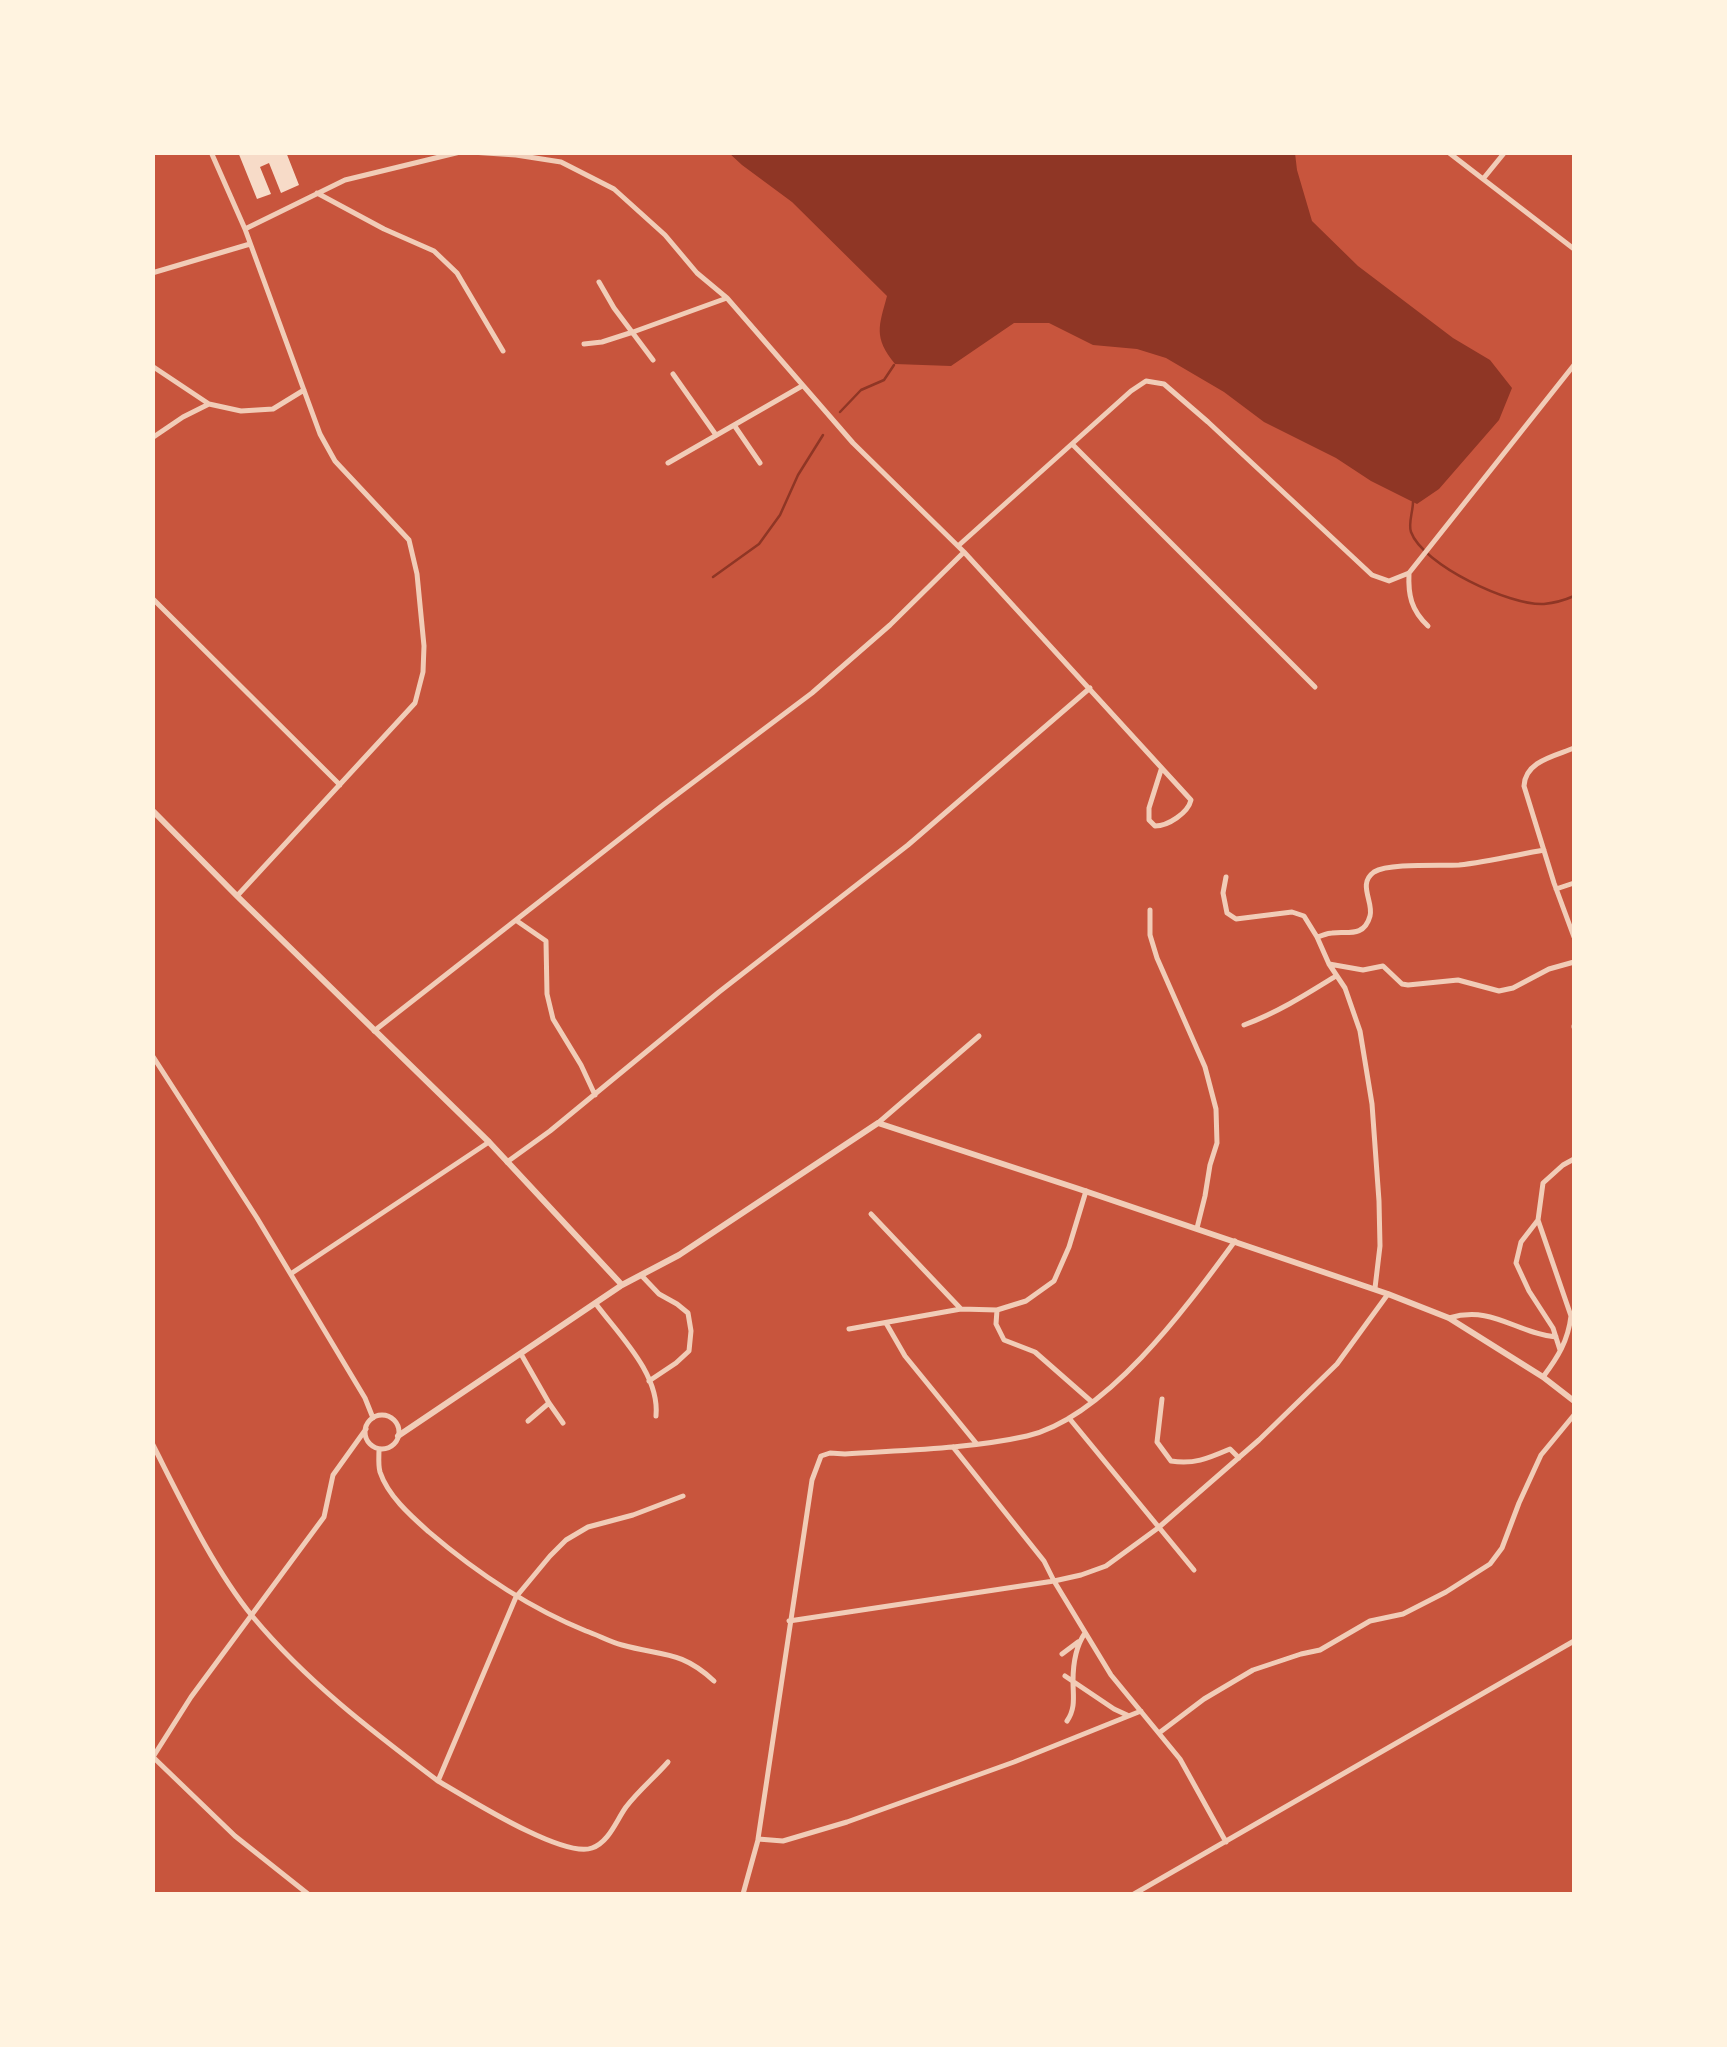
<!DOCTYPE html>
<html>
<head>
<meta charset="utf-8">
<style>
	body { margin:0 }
	#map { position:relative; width:1727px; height:2047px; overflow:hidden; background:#c8553d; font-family:"Nunito Sans",sans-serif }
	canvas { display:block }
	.frame { position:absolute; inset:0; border:155px solid #fff3e0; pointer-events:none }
</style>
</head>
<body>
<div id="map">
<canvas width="1727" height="2047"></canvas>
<div class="frame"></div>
</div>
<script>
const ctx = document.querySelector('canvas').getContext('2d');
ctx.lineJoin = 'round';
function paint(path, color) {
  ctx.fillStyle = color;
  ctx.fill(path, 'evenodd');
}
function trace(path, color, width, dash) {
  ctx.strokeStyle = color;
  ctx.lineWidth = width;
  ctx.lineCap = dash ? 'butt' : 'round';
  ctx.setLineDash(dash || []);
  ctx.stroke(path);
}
paint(new Path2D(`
	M729,153h566l2,17 15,51 46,45 95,72 37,22 22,28 -13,32 -60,69 -22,15 -46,-23 -35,-23 -72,-36 -40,-30 -58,-34 -29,-9 -44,-4 -44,-22h-35l-63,43 -56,-2c-22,-27 -16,-38 -8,-68l-95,-94 -50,-37z`), '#8f3625');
trace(new Path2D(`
	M840,412l21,-22 23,-10 10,-15
	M1413,502c0,9 -5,22 -2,30 12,33 99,74 133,72 10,-1 21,-4 30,-8
	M713,577l46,-33 21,-29 18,-40 25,-40`), '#8f3625', 2.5);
paint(new Path2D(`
	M238,152h48l13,33 -18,8 -12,-30 -9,4 11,27 -14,5z`), '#f7dbc8');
trace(new Path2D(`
	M211,152l34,77 75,205 15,27 74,79 8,34 7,72 -1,26 -8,31 -178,193
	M471,152l45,3 45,7 53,27 51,46 32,38 30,25 126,145 111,109 227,248c-3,13 -23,26 -36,26l-6,-6v-12l12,-38
	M1448,152l35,27
	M1505,152l-22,27 91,70
	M317,193l67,36 50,22 23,22 46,78
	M245,229l100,-49 115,-28
	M152,273l98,-29
	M599,282l15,26 39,52
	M584,344l18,-2 31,-10 94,-34
	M152,366l57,38
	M673,374l43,61
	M734,425l26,38
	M152,438l31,-21 26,-13 32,7 32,-2 31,-19
	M1072,444l243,243
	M668,463l134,-77
	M958,546l173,-155 15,-10 18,3 44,38 164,153 17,6 20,-8 165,-208
	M1409,573c-1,22 2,37 19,53
	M152,598l188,187
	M1574,748c-19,8 -49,13 -50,38l30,97 20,54
	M1226,877l-3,16 4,20 9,6 56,-7 12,4 13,21 12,27 16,24 15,43 12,73 7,97 1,45 -5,42
	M1556,889l18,-6
	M1150,910v25l7,23 48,109 11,42 1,34 -7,22 -5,31 -8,32
	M517,921l29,20 1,53 6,25 28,46 14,30
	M1317,937c5,-1 10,-4 15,-4 15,-2 32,5 38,-17 4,-14 -13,-32 4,-44 15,-9 66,-6 85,-7 28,-3 57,-10 85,-15
	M1329,964l34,6 20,-4 19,18 6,1 50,-5 41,11 14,-3 36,-19 25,-7
	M1244,1025c33,-12 63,-31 92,-49
	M1574,1026v1
	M374,1031l289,-226 149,-112 78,-68 74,-73
	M152,1055l105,163 108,180 8,20
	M878,1123l101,-87
	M507,1162l43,-31 169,-139 189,-147 182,-157
	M871,1214l90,95
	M1538,1220l-17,22 -5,21 13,28 24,37 7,22
	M292,1273l197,-131
	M641,1275l18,19 18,10 11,9 3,18 -2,20 -13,12 -27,18
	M596,1304c23,31 64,70 60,112
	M997,1310l-1,14 8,16 31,12 57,50
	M1449,1318c44,-13 66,15 107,19
	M886,1323l19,33 71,87
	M849,1329l112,-20 36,1 29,-9 28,-20 15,-34 17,-56
	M521,1354l28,49 14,20
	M1543,1377c15,-20 25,-36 28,-61l-33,-96 5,-37 20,-18 11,-6
	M1162,1399l-5,43 14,19c23,4 38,-3 59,-12l9,9
	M365 1432a17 17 0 1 1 34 0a17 17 0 1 1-34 0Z
	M1069,1418l125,152
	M528,1421l21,-18
	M152,1443c29,57 61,125 101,174 54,65 119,114 185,164l78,-184 34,-41 16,-16 22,-13 45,-12 50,-19
	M953,1447l91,114 10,20 57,94 69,84 46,83
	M379,1449c0,7 -1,16 1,23 8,24 31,44 49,60 48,41 98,75 157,99 12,4 24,11 36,14 39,11 59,5 92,36
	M789,1621l265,-40 27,-6 25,-9 52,-38 101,-88 78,-76 51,-70
	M1062,1654l16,-12
	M1065,1676l49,33 13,6
	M1141,1711l-127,51 -167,60 -64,19 -25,-2 54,-359 9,-24 9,-3 15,1c60,-4 123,-5 182,-18 80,-19 161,-131 208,-195
	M1067,1721c9,-13 6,-25 6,-40 0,-16 3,-35 12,-48
	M1159,1733l45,-34 49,-29 48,-16 19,-4 50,-29 33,-7 43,-22 44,-28 12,-16 17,-45 22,-48 33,-40
	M153,1757l38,-60 133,-180 9,-42 33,-46
	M154,1758l81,78 73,58
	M438,1781c28,16 125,78 154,67 17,-6 24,-27 34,-41 12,-16 29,-30 42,-45
	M743,1894l15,-54
	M1134,1894l440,-253`), '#f1ccb7', 5);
trace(new Path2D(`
	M152,810l85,86 252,246 133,143
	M398,1436l224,-151 57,-30 199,-132 201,66 309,105 61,24 94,59 31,24`), '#f1ccb7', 6);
</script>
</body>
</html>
